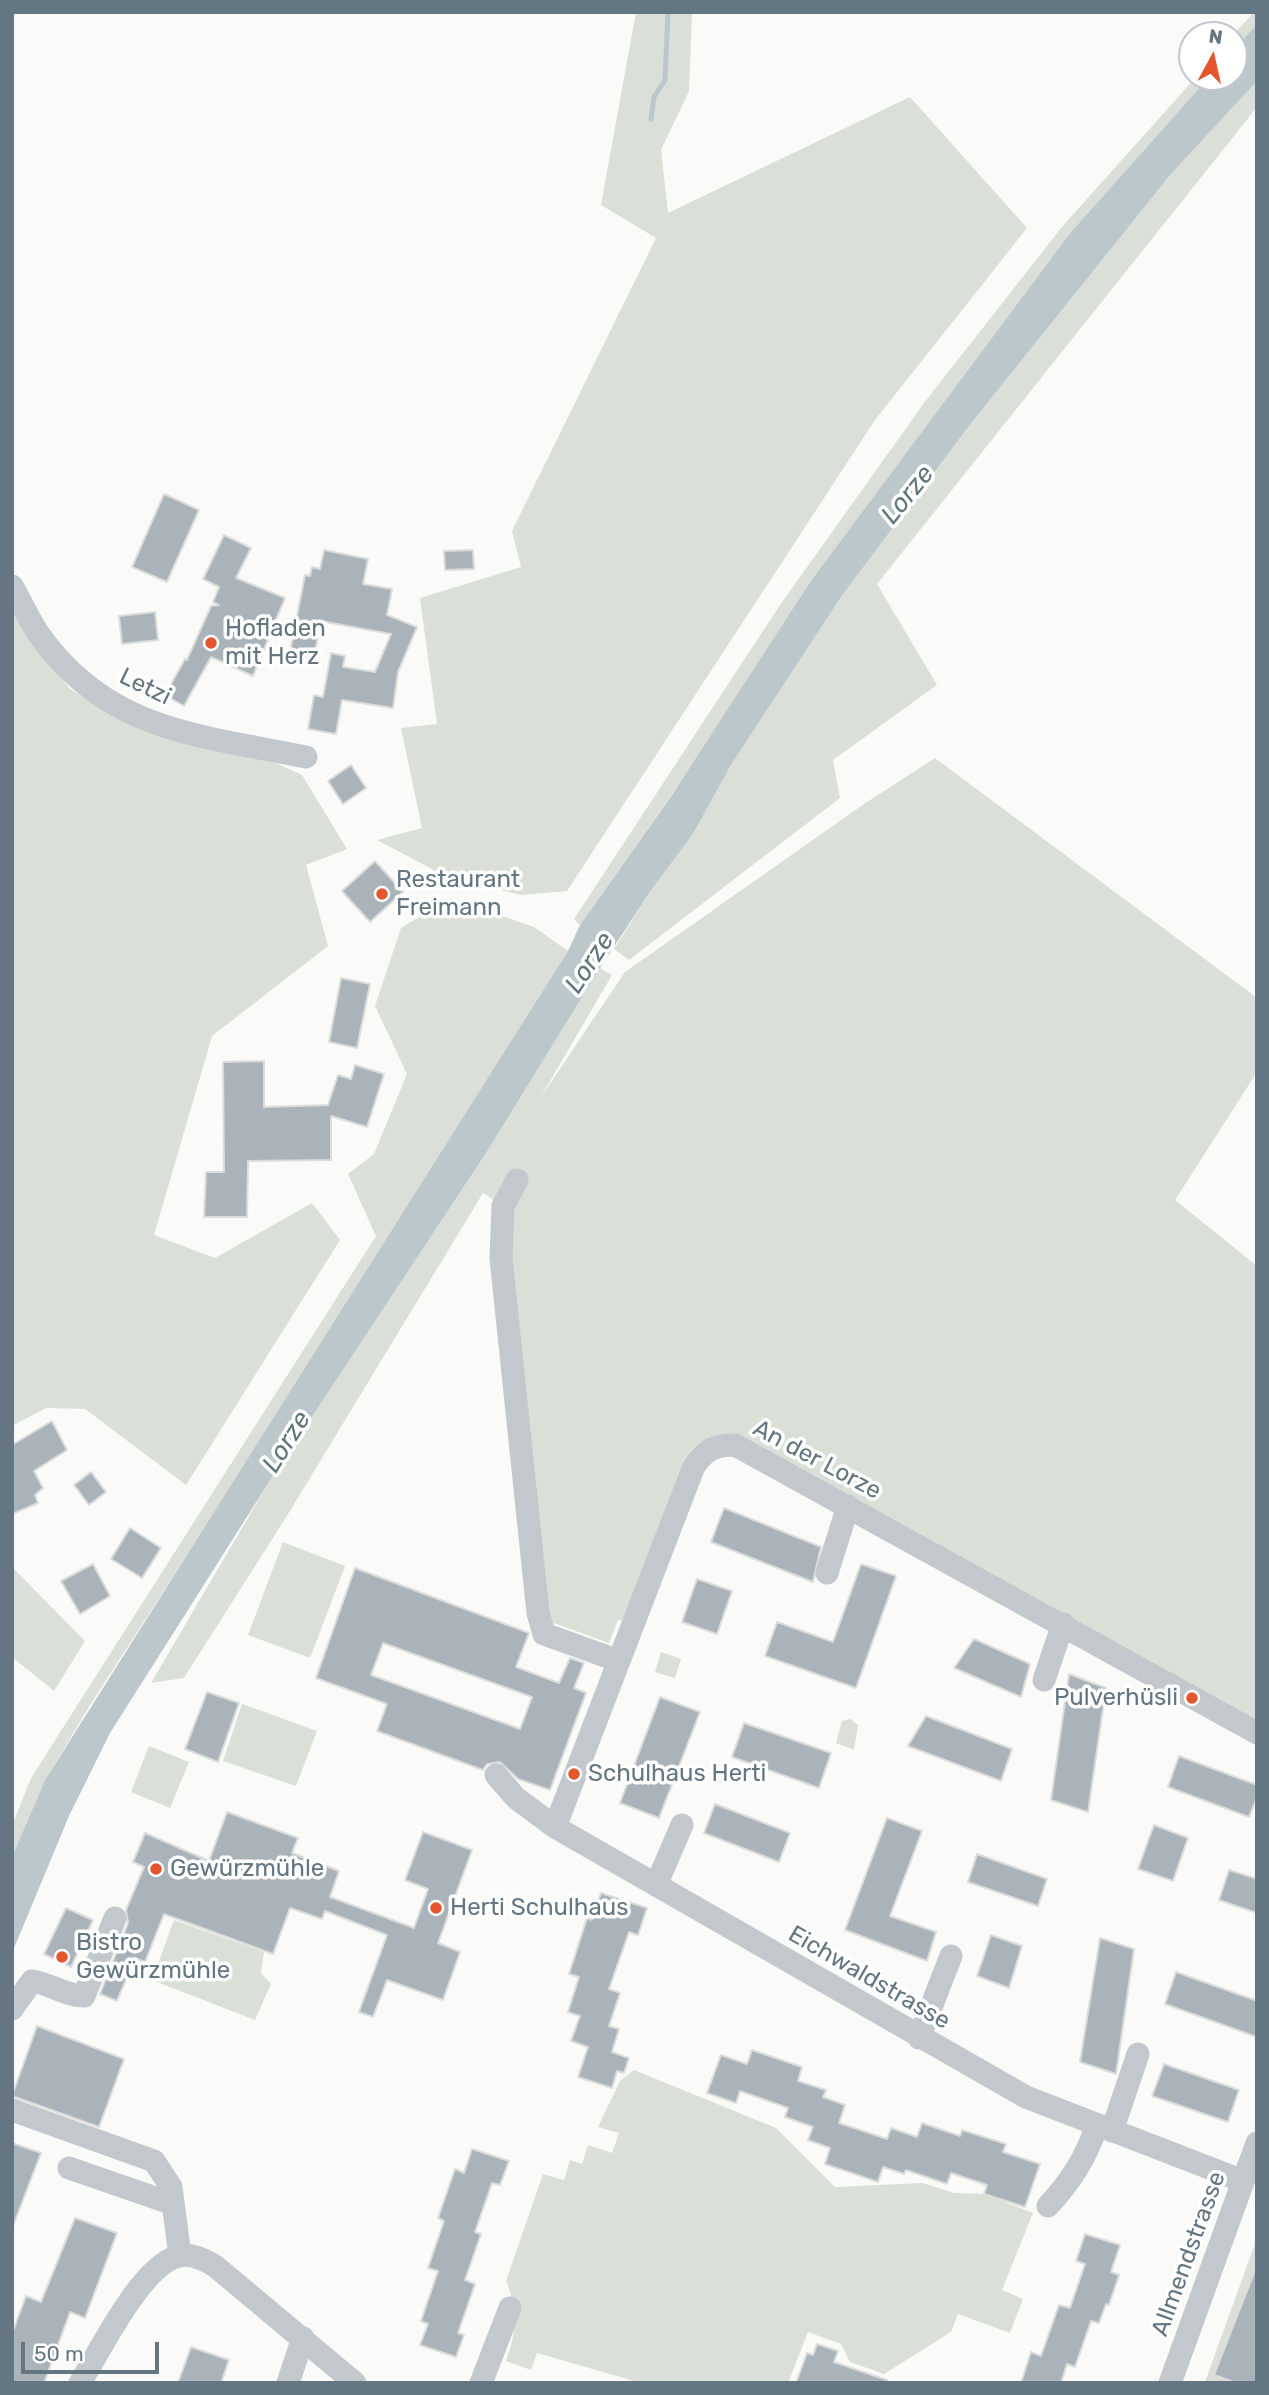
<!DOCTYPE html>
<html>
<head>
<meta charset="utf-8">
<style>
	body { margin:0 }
	#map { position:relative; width:1269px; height:2395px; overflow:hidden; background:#fafaf8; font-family:Rubik,sans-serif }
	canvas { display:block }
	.frame { position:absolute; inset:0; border:14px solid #657683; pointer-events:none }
	.north { position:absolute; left:1178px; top:21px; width:70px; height:70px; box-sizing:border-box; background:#fff; border:2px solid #c1c8cd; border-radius:50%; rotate:8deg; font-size:19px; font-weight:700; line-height:28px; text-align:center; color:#657683 }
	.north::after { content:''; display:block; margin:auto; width:24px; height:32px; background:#e4572e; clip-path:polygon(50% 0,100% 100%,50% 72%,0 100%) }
	.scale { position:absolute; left:21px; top:2342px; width:138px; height:32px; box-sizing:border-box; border:4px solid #657683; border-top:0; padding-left:9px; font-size:21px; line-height:24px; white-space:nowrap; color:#657683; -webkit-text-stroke:5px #fff; paint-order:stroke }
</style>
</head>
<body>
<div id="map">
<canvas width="1269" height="2395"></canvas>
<div class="frame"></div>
<div class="north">N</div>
<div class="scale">50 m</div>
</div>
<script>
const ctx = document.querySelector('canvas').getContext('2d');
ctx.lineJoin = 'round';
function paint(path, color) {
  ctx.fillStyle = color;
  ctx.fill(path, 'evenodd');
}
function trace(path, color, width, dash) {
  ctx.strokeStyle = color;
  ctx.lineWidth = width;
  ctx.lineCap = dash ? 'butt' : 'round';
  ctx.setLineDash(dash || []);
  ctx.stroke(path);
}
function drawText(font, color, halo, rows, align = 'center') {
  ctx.font = font + ' Rubik,sans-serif';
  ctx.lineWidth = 7;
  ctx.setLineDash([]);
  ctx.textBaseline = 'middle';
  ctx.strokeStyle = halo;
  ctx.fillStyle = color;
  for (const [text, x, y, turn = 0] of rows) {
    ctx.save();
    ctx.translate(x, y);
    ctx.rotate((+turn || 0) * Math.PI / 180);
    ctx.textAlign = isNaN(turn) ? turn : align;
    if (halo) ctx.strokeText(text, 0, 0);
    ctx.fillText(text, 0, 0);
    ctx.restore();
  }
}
paint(new Path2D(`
	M636,12h56l-3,79 -28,59 7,63 242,-116 117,131 -152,192 -308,471 -46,4 -74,-18 -70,-37 45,-12 -21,-100 36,-4 -17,-126 101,-31 -9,-36 144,-293 -55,-33z
	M1254,12h3v12l-23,25 -1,-14z
	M1196,77h13l-138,155 -122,168 -369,525 -6,-6 206,-314 144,-202 137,-175z
	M1257,81v26l-380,477 60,101 -104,75 7,38 -211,162 -15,-11 38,-60 41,-55 38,-69 110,-168 128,-171 202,-252z
	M12,606l18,34 40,49 58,34 148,40 26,12 45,74 -41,16 22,81 -116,90 -58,199 61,23 97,-55 28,37 -154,245 -101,-76 -39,-1 -34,18z
	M935,758l322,240v74l-82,128 82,66v457l-521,-288c-25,-1 -37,4 -52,24l-60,162 -6,-1 -9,23 -58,-21 -13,-9 -35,-407 -20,-13 -198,326 -101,159 -33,5 118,-201 219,-332 112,-182 12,7 -73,125 86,-128 239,-168z
	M450,898l84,29 34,24 -271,433 -205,318 -47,78 -33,77v-31l19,-48 345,-542 -28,-62 26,-20 33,-80 -32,-68 26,-78z
	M283,1542l62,24 -35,92 -62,-23z
	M12,1567l73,74 -31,50 -42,-34z
	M661,1652l20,7 -6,19 -20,-6z
	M242,1704l75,27 -21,55 -73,-25z
	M850,1719l8,6 -4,25 -18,-7 6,-22z
	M149,1746l40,16 -19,46 -39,-16z
	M174,1920l90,32 -3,21 10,11 -16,36 -103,-40z
	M634,2070l142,58 59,59 88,-4 31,10 30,1 49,19 -31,77 21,9 -13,34 -52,-19 -7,18 -67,42 -34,-12 -9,-18 -33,-12 -20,51h-147l-104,-30 -6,17 -25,-9c11,-32 13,-48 0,-80l37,-107 21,6 6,-20 12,4 6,-19 24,8 7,-20 -21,-6 22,-46z
	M1257,2238v145h-49l-3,-1z`), '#dadfd7');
paint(new Path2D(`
	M1257,24v57l-86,93 -202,252 -128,171 -110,168 -38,69 -41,55 -52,79 -112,182 -219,332 -159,251 -41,83 -57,137v-96l33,-77 523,-829 12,-26 92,-130 139,-214 260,-349 138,-155h25v-28z`), '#bbc7cb');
trace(new Path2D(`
	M651,119l3,-22 11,-17 3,-68`), '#bbc7cb', 5);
const building = new Path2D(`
	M164,494l35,16 -32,72 -35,-15z
	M224,535l27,13 -15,30 49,20 -32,78 -42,-19 -27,49 -19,-11 20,-36 2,1 24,-54 8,-1 -6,-3 6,-15 -16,-8z
	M324,550l44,9 -5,25 29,5 -5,26 30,12 -19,45 -5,36 -51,-8 -6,34 -28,-5 6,-34 9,2 8,-44 14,3 -2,11 32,5 16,-38 -70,-13 -7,36 -24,-5 15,-77 5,1 2,-9 8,2z
	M473,550l1,19 -29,1 -1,-19z
	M155,612l3,28 -36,4 -3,-28z
	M351,765l15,23 -23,16 -15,-23z
	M375,861l28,31 -33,30 -28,-31z
	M341,978l29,6 -13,64 -28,-6z
	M264,1061v46l64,-2 10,-30 13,4 4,-14 29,9 -17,53 -36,-11v44l-83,1 -1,56h-43l2,-45h18l-1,-110z
	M52,1421l15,29 -33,21 9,17 -8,7 3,8 -26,11v-69z
	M91,1472l15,20 -17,13 -15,-20z
	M724,1508l97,39 -8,35 -102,-40z
	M130,1528l31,20 -19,30 -31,-19z
	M93,1564l17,32 -30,18 -19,-33z
	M861,1564l35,12 -40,112 -91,-32 12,-34 56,20z
	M355,1568l174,65 -13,34 43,16 11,-25 14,5 -10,25 12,5 -36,97 -32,-11 -18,-17 -13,2 -4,6 -106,-39 10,-27 -71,-26zM383,1643l149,54 -12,32 -149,-54z
	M697,1579l35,12 -15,43 -35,-12z
	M974,1639l56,25 -9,33 -67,-29z
	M1069,1674l37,14 -18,124 -37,-12z
	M207,1692l32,11 -21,59 -33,-13z
	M660,1697l40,15 -41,106 -39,-15z
	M926,1716l86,33 -11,32 -93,-35z
	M744,1723l87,30 -12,35 -87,-31z
	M1179,1756l78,29v12l-8,20 -81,-30z
	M715,1804l75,29 -11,29 -75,-29z
	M227,1812l71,26 -6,15 47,18 -9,26 84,31 14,-39 -23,-9 18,-48 49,18 -34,93 22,9 -17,48 -56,-20 -14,37 -14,-5 28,-77 -62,-24 -3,8 -32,-11 -17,46 -109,-40 -19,48 -10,-4 -18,43 -17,-7 28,-71 -2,-13 18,-43 -11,-5 12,-29 64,28z
	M887,1818l35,13 -32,85 46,16 -9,29 -82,-31z
	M1154,1825l34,13 -15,43 -35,-12z
	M977,1854l70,25 -9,27 -70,-24z
	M1229,1870l28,9v34l-38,-13z
	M601,1893l46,15 -9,27 -9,-3 -20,57 11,4 -11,33 10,3 -7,23 17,6 -5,15 -7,-2 -5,17 -34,-11 10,-30 -17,-6 9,-25 -12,-4 11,-35 -10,-3 18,-56 5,2z
	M66,1908l27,12 -22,47 -27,-13z
	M991,1935l31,11 -13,42 -32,-12z
	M1100,1938l34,11 -18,125 -36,-12z
	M1176,1972l81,29v36l-92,-33z
	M37,2026l87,33 -25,68 -87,-31z
	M752,2050l50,17 -4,14 28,9 -3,7 22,8 -6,18 48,16 4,-11 26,9 5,-14 38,13 2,-6 44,14 -3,8 37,12 -15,43 -41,-13 3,-9 -36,-12 -4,11 -41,-14 -2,4 -21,-7 -5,15 -53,-18 5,-16 -22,-8 5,-13 -28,-10 3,-9 -48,-17 -4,12 -29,-10 14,-38 26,9z
	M1164,2064l75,26 -11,32 -76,-26z
	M12,2143l29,10 -28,73h-1z
	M472,2149l37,12 -9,24 -8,-2 -17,49 6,2 -16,46 10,4 -17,49 6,2 -8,22 -36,-12 8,-21 -7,-3 17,-50 -10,-3 16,-47 -6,-3 17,-49 9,4z
	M75,2218l42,15 -32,85 -15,-6 -26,71h-32v-49l14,-38 15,6z
	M1085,2234l35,11 -9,27 8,3 -10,30 -3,-1 -7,19 -8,-2 -16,46 -8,-3 -6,19h-40l10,-31 10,4 18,-51 11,3 15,-44 -9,-3z
	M1256,2268l1,115h-21l-22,-8z
	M817,2344l21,7 -4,11 53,18v3h-91l11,-30 6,2z
	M191,2347l38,13 -8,23h-43z`);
paint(building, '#aab3b9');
trace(building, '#dcdcda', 2);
trace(new Path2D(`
	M12,586c9,15 16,32 26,47 68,98 160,102 268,124
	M517,1180l-14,26 -2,52 37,355 6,21 75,27
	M827,1573l21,-67
	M1044,1680l19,-56
	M496,1775l20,23 39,29 471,270 217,84
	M555,1827l139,-361c12,-17 21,-21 41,-21l522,288
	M657,1883l25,-58
	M12,2009l20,-28c19,3 34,15 52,15l31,-78
	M919,2038l32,-82
	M12,2110l142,51 17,26 9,69
	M1112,2131l26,-77
	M69,2168l104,36
	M1048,2206c23,-25 38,-48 49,-81
	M80,2383c20,-32 62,-119 99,-127 13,-3 26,4 36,10l140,117
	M288,2383l15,-45
	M481,2383l29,-75
	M1170,2383l87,-240`), '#c3c8cc', 23);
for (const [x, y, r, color] of [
	[211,643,7,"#e4572e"],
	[382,894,7,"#e4572e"],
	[1192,1698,7,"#e4572e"],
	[574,1774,7,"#e4572e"],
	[156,1869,7,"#e4572e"],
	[436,1908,7,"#e4572e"],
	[62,1957,7,"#e4572e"]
]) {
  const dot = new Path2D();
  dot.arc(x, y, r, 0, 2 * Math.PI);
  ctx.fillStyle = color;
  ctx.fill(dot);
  trace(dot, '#fff', 2.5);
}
drawText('24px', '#657683', '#fff', [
	["Hofladen",225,629],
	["mit Herz",225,657],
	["Restaurant",396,880],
	["Freimann",396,908],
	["Pulverhüsli",1178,1698,"right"],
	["Schulhaus Herti",588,1774],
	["Gewürzmühle",170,1869],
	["Herti Schulhaus",450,1908],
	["Bistro",76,1943],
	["Gewürzmühle",76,1971]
], 'left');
drawText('24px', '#657683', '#fff', [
	["Letzi",145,687,26],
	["An der Lorze",817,1460,28],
	["Eichwaldstrasse",869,1978,30],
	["Allmendstrasse",1189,2254,-70]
]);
drawText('italic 26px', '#60757c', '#fff', [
	["Lorze",908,495,-51],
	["Lorze",590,963,-57],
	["Lorze",287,1442,-58]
]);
</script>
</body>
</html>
